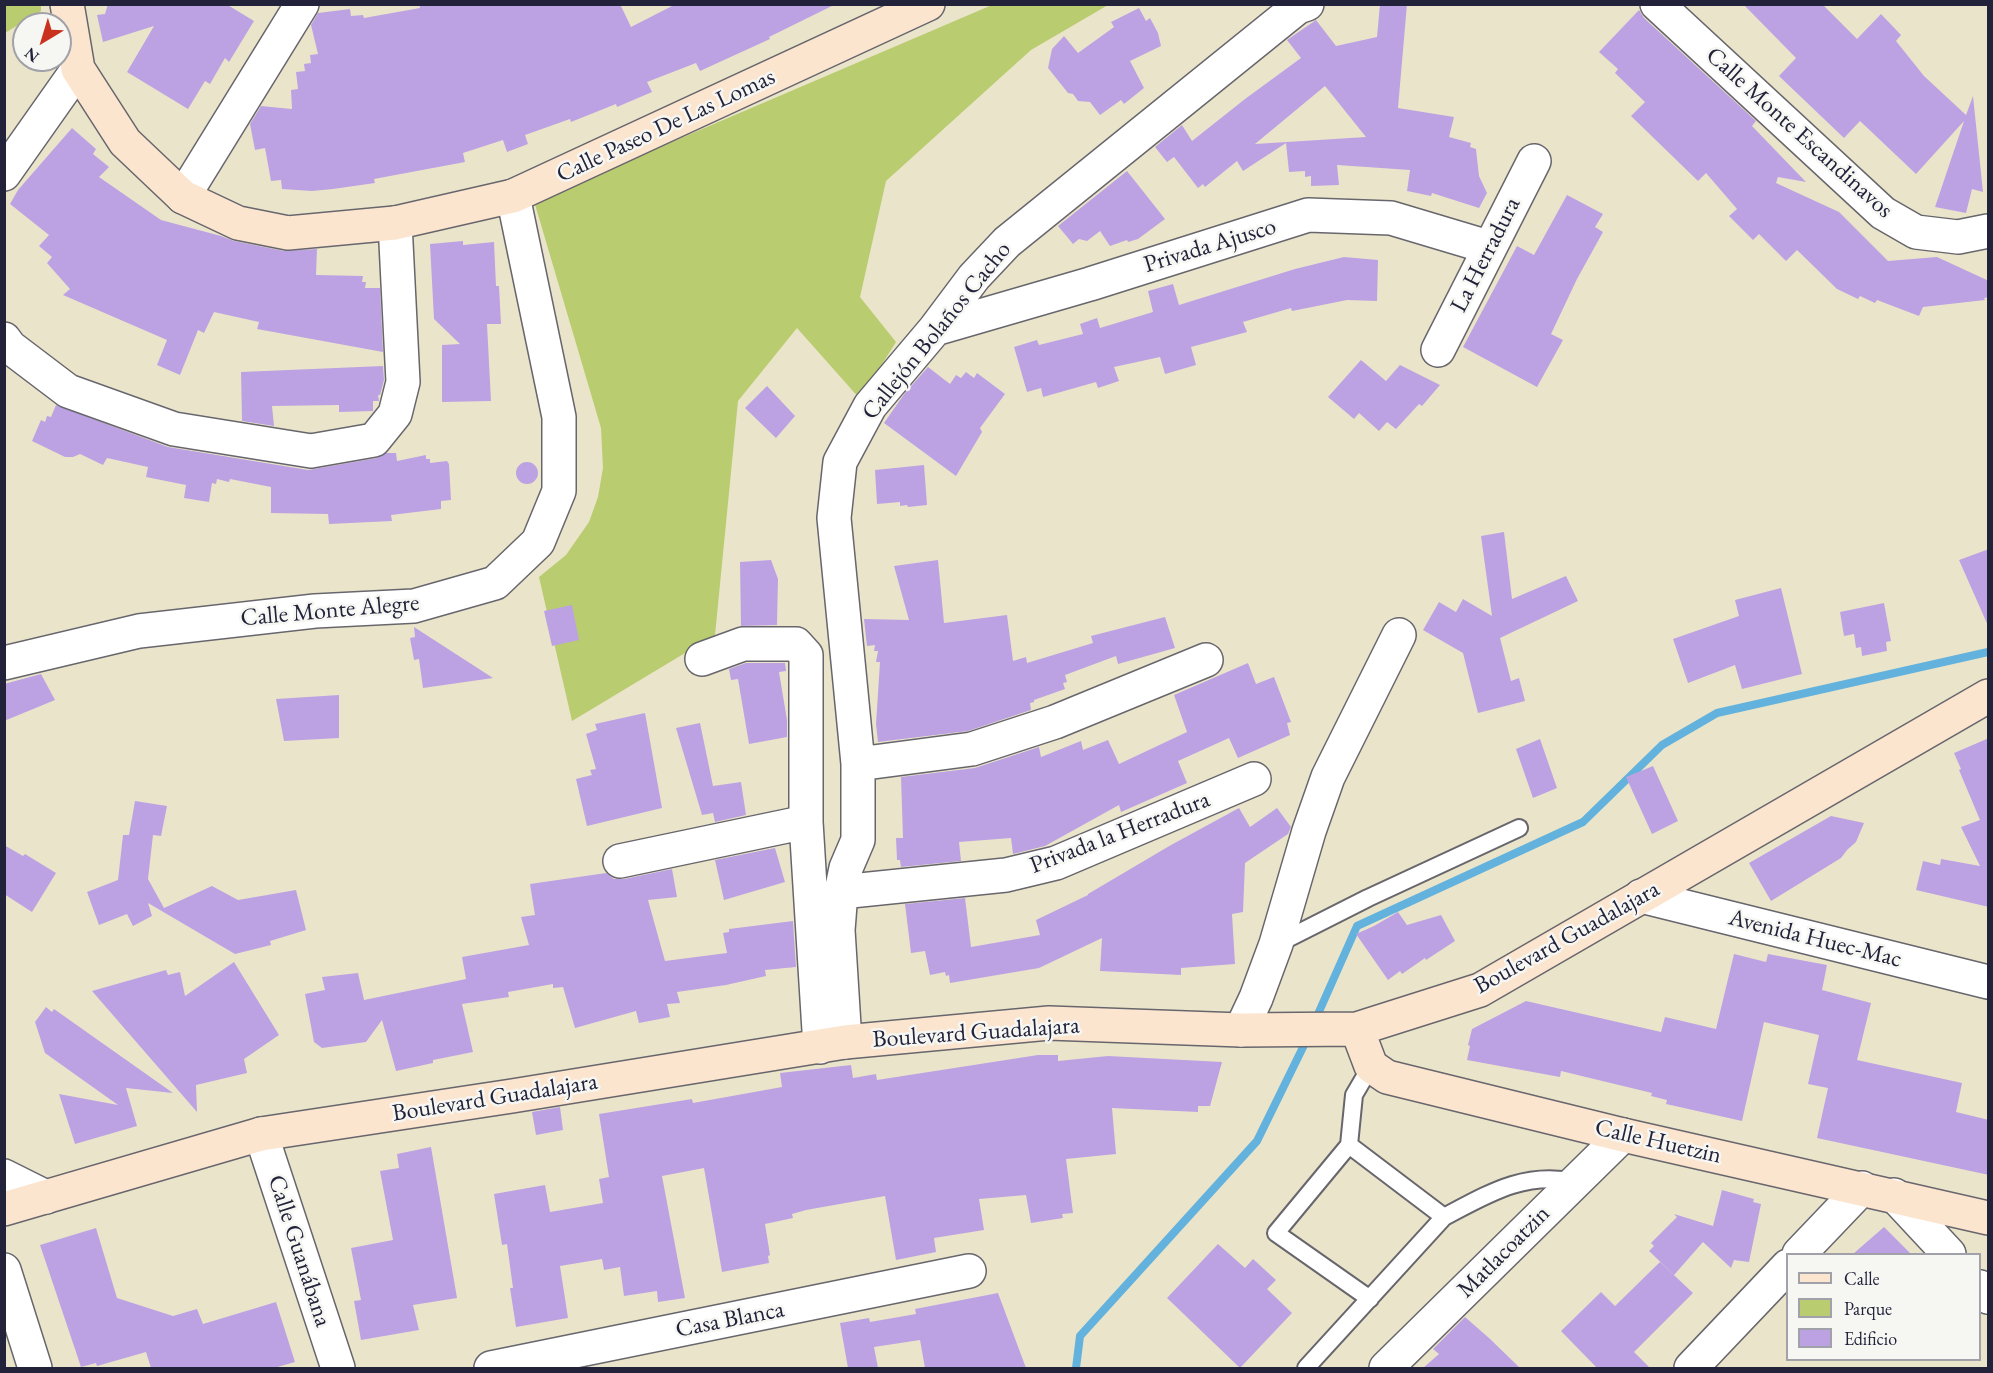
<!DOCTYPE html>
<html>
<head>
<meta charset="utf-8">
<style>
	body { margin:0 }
	#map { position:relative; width:1993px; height:1373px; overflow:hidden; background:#eae5ca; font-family:"EB Garamond",serif }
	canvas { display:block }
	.frame { position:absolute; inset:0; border:6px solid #22223b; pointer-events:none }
	.legend { position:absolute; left:1786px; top:1253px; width:195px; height:108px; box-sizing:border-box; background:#f6f6f2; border:2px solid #a1a1a9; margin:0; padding:8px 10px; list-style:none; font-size:18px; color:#22223b }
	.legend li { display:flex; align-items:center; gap:12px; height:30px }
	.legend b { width:30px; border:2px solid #a1a1a9 }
	.north { position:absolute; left:12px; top:12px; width:60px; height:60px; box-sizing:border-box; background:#f6f6f2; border:2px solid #a1a1a9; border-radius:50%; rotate:218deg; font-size:16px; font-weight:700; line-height:24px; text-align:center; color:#22223b }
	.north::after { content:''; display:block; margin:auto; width:21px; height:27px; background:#c8321e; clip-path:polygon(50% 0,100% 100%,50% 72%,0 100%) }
</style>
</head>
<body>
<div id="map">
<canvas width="1993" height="1373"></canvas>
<div class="frame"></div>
<ul class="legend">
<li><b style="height:8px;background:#fce5cf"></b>Calle</li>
<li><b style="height:16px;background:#b9cc6f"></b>Parque</li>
<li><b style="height:16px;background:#bda2e3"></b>Edificio</li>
</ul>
<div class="north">N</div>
</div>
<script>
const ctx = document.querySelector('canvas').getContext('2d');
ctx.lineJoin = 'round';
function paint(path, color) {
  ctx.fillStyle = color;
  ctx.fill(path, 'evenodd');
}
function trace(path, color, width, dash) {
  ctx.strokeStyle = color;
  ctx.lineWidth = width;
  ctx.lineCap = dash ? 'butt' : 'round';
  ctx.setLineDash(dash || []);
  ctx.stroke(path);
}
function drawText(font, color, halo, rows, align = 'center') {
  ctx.font = font + ' "EB Garamond",serif';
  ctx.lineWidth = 5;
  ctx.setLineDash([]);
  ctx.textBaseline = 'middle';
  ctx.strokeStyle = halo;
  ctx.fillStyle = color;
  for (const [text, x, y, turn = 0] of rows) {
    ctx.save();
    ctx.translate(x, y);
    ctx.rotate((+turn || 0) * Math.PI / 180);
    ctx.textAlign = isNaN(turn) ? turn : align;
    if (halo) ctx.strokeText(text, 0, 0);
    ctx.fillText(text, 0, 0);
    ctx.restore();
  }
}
paint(new Path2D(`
	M5,4l36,1v6l-36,22z
	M992,5h116l-77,45 -145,131 -26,116 36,45 -36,57 -63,-71 -59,73 -23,234 -143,86 -33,-144 27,-22 23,-33 9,-25 5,-29 -2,-40 -67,-227z`), '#b9cc6f');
trace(new Path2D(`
	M1314,1023l43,-97 226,-104 79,-77 55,-32 271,-61
	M1076,1368l4,-32 177,-195 51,-104`), '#63b2dd', 8);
paint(new Path2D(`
	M108,4h118l28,17 -25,41 -4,-4 -15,26 -5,-3 -17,28 -61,-37 27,-46 -51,16 -6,-27 8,-1z
	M419,4h201l11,23 45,-23h160l-67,33 1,2 -70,32 -4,-8 -49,19 5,10 -35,15 -1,-3 -45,18 -1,-3 -45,16 3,9 -21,8 -4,-12 -40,13 2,9 -91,17 1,4 -42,6 -21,2 -30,-2 -1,-9 -10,1 -6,-33 -10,2 -5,-26 11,-18 31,3 -1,-19 7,-1 -2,-17 9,-1 -1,-7 7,-1 -1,-8 8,-1 -7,-29 7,-12 32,-4 1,7 12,-1 1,3 56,-10z
	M1380,4h27l-9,104 56,9 -5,20 22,6 -1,4 6,2 3,27 8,17 -8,15 -47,-15 -1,3 -24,-5 3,-21 -73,-5 2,20 -28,1v-10l-6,1v-6l-16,1 -3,-29 -43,28 -6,-10 -32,26 -2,-3 -5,4 -24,-31 -7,5 -12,-15 27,-22 10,16 53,-42 56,-41 -14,-18 29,-20 20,26 41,-9zM1325,86l41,51 -111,7z
	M1743,4h79l35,35 24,-25 20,21 -5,6 28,35 42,39 7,-19 10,96 -11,-3 -6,24 -31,-6 29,-86 -48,53 -56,-53 -16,17 -65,-62 17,-18z
	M1139,8l7,13 4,-3 8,15 3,13 -31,15 14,27 -20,16 -3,-4 -21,15 -10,-13 -12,-1 -5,-7 -5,-1 -20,-25 4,-19 12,-13 14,17 36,-26 -3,-5z
	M1639,10l5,8 112,103 -4,5 54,56 -28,-5 -2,6 63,29 49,49 49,-4 52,24v16l-5,1 1,2 -62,7 -4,9 -42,-16 -2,3 -15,-7 -2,3 -21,-10 -40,-39 -11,11 -27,-27 -6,6 -24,-24 8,-7 -31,-36 -8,8 -67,-65 14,-14 -30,-29 3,-4 -19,-17z
	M72,128l24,21 -3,5 16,13 -10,10 62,43 60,16 13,5 50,10 33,-2 -1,26 47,1 -1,6h4l-1,6h15l3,64 -126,-23 2,-7 -45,-10 -10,21 -6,-3 -18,45 -23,-10 10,-25 -104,-45 7,-6 -23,-26 5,-6 -13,-11 10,-11 -39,-31 8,-14z
	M1127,171l38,48 -27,20 -10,3 -1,-2 -17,6 -10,-15 -13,10 -8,-2 -6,5 -15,-18z
	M1567,195l36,19 -8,13 8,5 -26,47 -26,55 12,6 -26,47 -74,-40 54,-101 17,9z
	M463,241v4l31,-3 2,44h3l2,38h-14l4,77 -49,1v-57l18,-1 -26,-25 -4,-75z
	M1344,257l34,3 -1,41 -30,-1 -55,11 -1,-3 -48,14 4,10 -56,15 5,18 -31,9 -5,-17 -46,10 5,14 -21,7 -2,-6 -53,15 -2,-9 -14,4 -13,-45 23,-7 2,5 44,-11 -3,-10 17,-6 3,10 53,-16 -5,-21 25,-7 6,21 116,-36z
	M1361,360l25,21 14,-16 40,20 -18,21 -3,-2 -23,25 -9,-7 -8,9 -20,-18 -5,6 -26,-22z
	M383,366l1,14 -4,15h-2l1,6h-6v10l-34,1v-7l-67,1 2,20 -32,-5 -1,-49z
	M928,367l22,17 6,-9 5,3 5,-6 8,6 3,-5 28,21 -25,34 2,4 -26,44 -72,-53 21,-30z
	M767,386l28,30 -19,22 -31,-30z
	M56,405l112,42 140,23 69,-12 9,-5h10l1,8 29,-6v4h4v4l17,-2 2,3 2,36 -10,1v8l-50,6 1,6 -63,3 -1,-10 -57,-1v-26l-41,-8 -1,3 -12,-3 -1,5 -4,-1 -3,19 -25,-4 2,-13 -40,-8 2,-10 -41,-9 -4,7 -23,-11 -7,3h-8l-33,-16 9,-21 4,2 2,-6 4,1z
	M516 473a11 11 0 1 1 22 0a11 11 0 1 1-22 0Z
	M924,465l3,40 -19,2 -1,-2 -7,1v-4l-23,2 -2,-34z
	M1504,532l8,67 54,-23 12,25 -78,37 11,43 8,-3 6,23 -47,12 -15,-60 -40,-23 16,-28 17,10 7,-13 29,17 -11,-80z
	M1989,549v79l-30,-68z
	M771,560l7,19 -1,46 -36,1 -1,-64z
	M938,560l6,63 63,-8 6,46 13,-4 1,6 66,-20 -2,-7 74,-19 10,31 -57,16 -2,-8 -51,19 2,7 -4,1 2,6 -31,11v2l-4,1 1,7 -63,21 -90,11 -2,-18 4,-62h-4l2,-11h-4l1,-6 -8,1 -3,-27 45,1 -15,-54z
	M1781,588l21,86 -60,15 -7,-24 -47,18 -15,-44 66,-23 -4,-16z
	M1884,603l7,38 -5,1 1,9 -25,5 -1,-9 -5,1 -2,-14 -10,2 -4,-24z
	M572,605l7,35 -27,6 -8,-35z
	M414,627l17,11 62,40 -70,10 -4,-29 -5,1 -4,-22 5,-1z
	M746,663h39l1,8 -7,1 8,48v17l-38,7 -11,-65 -7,1 -2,-11z
	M1248,663l8,21 18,-7 17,45 -4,1 3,12 -52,23 -9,-20 -51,23 9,22 -66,29 -2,-7 -74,41 -32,8 -2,-16 -52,4 2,19 -60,6 -1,-7h-3l-1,-22h7l-2,-61 74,-9 64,-21 2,10 40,-16 2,9 25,-10 11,24 68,-32 -13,-37z
	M41,674l14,26 -51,21v-37z
	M339,695v43l-55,3 -8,-42z
	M645,713l17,95 -75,18 -11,-47 16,-4 -2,-5 6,-1 -10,-35 11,-4 -2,-6z
	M700,723l13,63 28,-4 5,33 -31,7 -2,-9 -11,2 -26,-87z
	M1989,738v169l-73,-17 7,-29 17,4 1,-6 39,7 -19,-39 19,-7 -21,-50 2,-1 -7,-16z
	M1540,739l17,49 -24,10 -17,-49z
	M1653,766l25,55 -26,13 -26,-57z
	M135,801l32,5 -6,30 -8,-1 -5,44 16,29 48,-22 26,14 58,-10 10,40 -36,11 1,4 -36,9 -87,-51 4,13 -19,10 -6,-12 -28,11 -12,-33 31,-12 5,-45h6z
	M1239,808l11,19 27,-19 14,19 -3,7 -43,29 -2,49 -11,2 3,50 -54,4v7l-81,-4 2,-33 -63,30 -89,15 -1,-8 -3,1 -1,-4 -15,3 -5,-24 -14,2 -6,-49 60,-6 6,49 69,-12 -4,-15 52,-25v-1l83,-49z
	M1831,816l33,7 -8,19 -9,8 -6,8 -70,43 -22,-38z
	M4,845l19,11 2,-2 31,19 -24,39 -28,-18z
	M775,848l10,34 -61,18 -9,-40z
	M672,869l5,28 -29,3 17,61 62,-8 -4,-20 6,-1v-3l64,-8 3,46 -31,3 1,6 -40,9 -49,7 3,11 -13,1 3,13 -31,6 -3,-12 -61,17 -12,-41 -10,1v-4l-45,8 1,5 -47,7 11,48 -40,8v3l-37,8 -14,-51 -16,22 -44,6 -8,-6 -9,-48 20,-4 -3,-13 36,-4 6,27 102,-21 -4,-22 67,-12 -8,-28 14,-2 -5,-31 76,-11 8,6h10z
	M1398,912l9,13 34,-10 14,26 -29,19 -1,-2 -23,16 -2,-3 -12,9 -32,-46 18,-8z
	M1734,954l32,8 2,-8 59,11 -5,25 49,13 -14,57 105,23 -6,29 33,8v55l-172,-37 11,-50 -20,-4 11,-49 -55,-13 -22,99 -76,-17 1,-4 -16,-4 1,-3 -91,-22 -1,6 -93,-17 3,-14 -2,-1 4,-16 54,-28 135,31 4,-15 51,12z
	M234,962l45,73 -35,24 3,14 -51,12 1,27 -105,-121 74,-21 2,5 12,-3 5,24z
	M46,1007l6,5 2,-3 119,84 -47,-5 11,38 -62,18 -16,-50 59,11 -73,-52 -10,-31z
	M1038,1055h20v6l50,-5 114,6 -12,44h-12v6l-86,-4 4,46 -50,5 7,54 -11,1 1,4 -32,5 -5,-28 -47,4 5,31 -50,8 2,14 -40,8 -11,-64 -79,14 -14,4 1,4 -28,6 5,31 -2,1 1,7 -47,9 -18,-104 -42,8 23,122 -27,4 -1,-11 -33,5 -4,-29 -16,3 -2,-11 -42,7 8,52 -52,9 -6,-39h3l-6,-44 -5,1 -8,-51 51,-9 5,27 53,-9 -4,-24 10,-2 -10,-63 93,-15 1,4 89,-16 -2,-14 71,-8 2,13 23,-4 1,6z
	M560,1107l3,23 -27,5 -4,-23z
	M431,1147l26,151 -44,7 6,25 -58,10 -7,-39 7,-1 -10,-52 42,-8 -13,-69 19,-3 -2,-14z
	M1722,1190l32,9 -1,3 8,2 -12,58 -15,-2 -3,8 -28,-26 -29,33 -25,-24 5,-5 -3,-3 26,-26 -3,-3 39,12z
	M1884,1227l27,27h-58z
	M96,1228l21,70 56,18 24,-7 6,15 73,-22 19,60 -21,6h-123l-5,-16 -49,14 -1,-3 -15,4 -41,-122z
	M1218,1244l27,24 8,-9 23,21 -9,9 25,24 -52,55 -73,-70z
	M1660,1262l33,31 -59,59 16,16h-53l-36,-37 40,-39 14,14z
	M998,1293l28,75h-101l-5,-28 -46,7 4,21h-30l-8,-45 29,-5 1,4 46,-8 -1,-5z
	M1465,1317l24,21 31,30h-97l16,-14 -6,-5z`), '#bda2e3');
const lane = new Path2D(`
	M1277,944l91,-46 151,-70
	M1371,1066l-17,29 -5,50 95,72c44,-23 80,-46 131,-35
	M1349,1145l-73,88 94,66
	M1306,1368l138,-151`);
const street = new Path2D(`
	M1657,4l226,209 33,19 42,5 30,-6
	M4,174l74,-105
	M183,197l119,-193
	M935,329l155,-45 218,-69 83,3 97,29
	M4,339l6,8 58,44 106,38 137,22 63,-11 21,-26 8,-32 -8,-159
	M1438,350l96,-189
	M702,659l41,-15h53l10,11v167l14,225
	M4,663l135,-32 176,-20 99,-5 81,-23 43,-41 21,-51v-74l-46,-221
	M858,764l114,-15 83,-27 151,-62
	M620,861l186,-39
	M841,892l165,-17 50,-12 198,-84
	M1641,896l347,86
	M1241,1030l15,-32 20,-54 33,-113 19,-54 71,-142
	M845,1042l-7,-112 3,-38 5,-24 12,-28v-76l-24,-246 6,-56 30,-56 65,-77 39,-52 33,-35 291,-235 9,-3
	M261,1134l77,234
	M4,1176l42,21
	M1894,1195l55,59
	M1799,1254l63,-66
	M4,1270l31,98
	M1980,1287l8,10
	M491,1368l478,-97
	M1386,1368l237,-233
	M1691,1368l97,-102`);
const secondary = new Path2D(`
	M67,4l11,65 47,73 58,55 55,26 50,10 107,-10 118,-27 415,-192
	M1357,1029l14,37 16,11 236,58 365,83
	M4,1209l257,-75 251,-38 333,-54 204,-19 192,7 116,-1 123,-39 508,-294`);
trace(lane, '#68666d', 20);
trace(street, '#68666d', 36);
trace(secondary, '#68666d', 36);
trace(lane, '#fff', 16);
trace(street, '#fff', 33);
trace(secondary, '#fce5cf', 33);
drawText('24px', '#22223b', '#f6f6f2', [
	["Calle Paseo De Las Lomas",666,126,-25],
	["Calle Monte Escandinavos",1799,133,42],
	["Privada Ajusco",1210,246,-17],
	["La Herradura",1486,255,-63],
	["Callejón Bolaños Cacho",937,331,-51],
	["Calle Monte Alegre",330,611,-5],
	["Privada la Herradura",1120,833,-21],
	["Boulevard Guadalajara",1567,938,-29],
	["Avenida Huec-Mac",1815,939,14],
	["Boulevard Guadalajara",976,1033,-4],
	["Boulevard Guadalajara",495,1098,-9],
	["Calle Huetzin",1658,1142,13],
	["Calle Guanábana",299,1251,72],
	["Matlacoatzin",1504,1252,-45],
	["Casa Blanca",730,1320,-11]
]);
</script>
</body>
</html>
